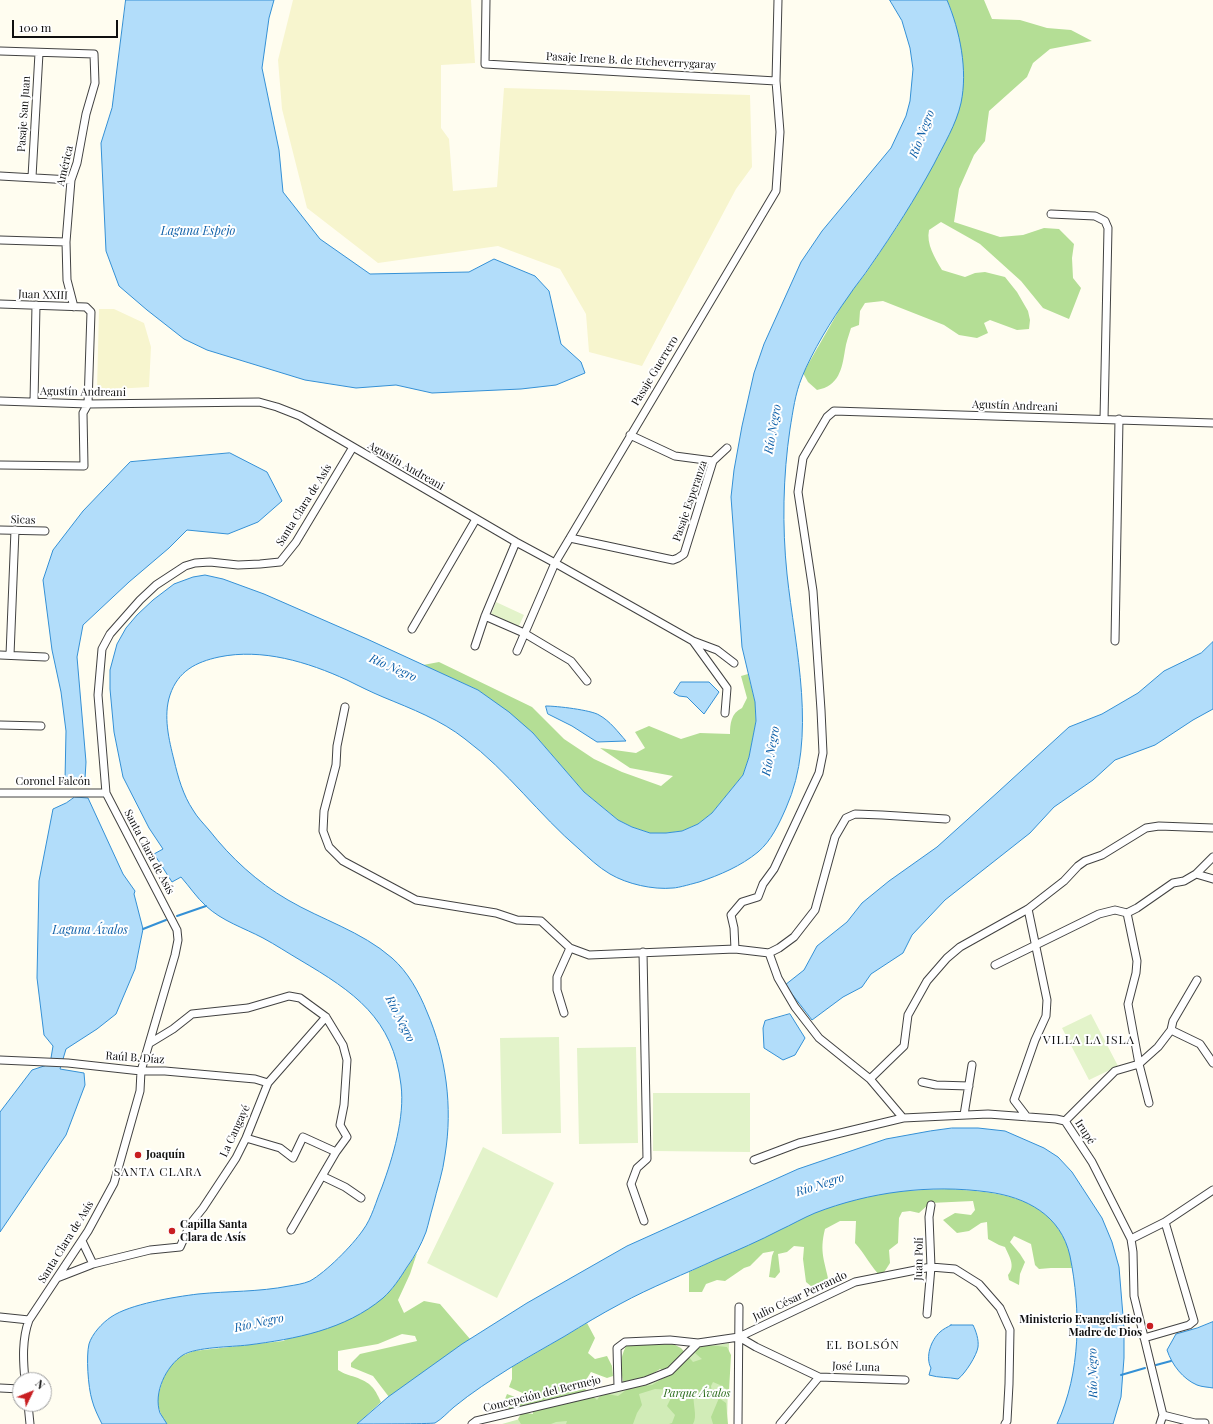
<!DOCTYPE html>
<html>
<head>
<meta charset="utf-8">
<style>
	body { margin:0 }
	#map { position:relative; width:1213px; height:1424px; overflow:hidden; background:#fffdf0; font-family:"Playfair Display",serif }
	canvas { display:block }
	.north { position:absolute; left:12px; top:1372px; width:40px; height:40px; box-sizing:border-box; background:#fff; border:1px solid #9f9f9f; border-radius:50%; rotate:47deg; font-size:11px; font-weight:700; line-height:16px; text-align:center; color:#0f0f0f }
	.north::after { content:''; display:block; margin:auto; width:14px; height:18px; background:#c81e21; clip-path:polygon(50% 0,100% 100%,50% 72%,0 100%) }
	.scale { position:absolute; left:12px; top:20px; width:106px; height:18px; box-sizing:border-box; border:2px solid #0f0f0f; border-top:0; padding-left:5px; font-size:12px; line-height:14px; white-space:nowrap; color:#0f0f0f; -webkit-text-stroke:3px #fff; paint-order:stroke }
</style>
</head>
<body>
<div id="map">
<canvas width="1213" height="1424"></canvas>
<div class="north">N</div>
<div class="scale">100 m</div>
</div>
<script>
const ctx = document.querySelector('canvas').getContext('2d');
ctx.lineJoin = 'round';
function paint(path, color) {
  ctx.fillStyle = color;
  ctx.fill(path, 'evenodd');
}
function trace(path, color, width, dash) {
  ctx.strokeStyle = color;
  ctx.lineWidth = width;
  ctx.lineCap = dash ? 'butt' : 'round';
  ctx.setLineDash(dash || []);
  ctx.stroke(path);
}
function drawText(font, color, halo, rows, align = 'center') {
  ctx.font = font + ' "Playfair Display",serif';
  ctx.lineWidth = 4;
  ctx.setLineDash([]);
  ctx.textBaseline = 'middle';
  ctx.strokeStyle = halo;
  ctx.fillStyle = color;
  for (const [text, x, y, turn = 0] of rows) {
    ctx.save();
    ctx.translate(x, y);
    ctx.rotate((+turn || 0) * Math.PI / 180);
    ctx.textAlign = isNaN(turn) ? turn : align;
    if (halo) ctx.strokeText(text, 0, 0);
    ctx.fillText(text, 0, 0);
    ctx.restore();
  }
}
paint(new Path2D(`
	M293,0h178l4,63 -34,2v63l8,11 4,52 44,-4 7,-99 246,7 2,72 -16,22 -94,177 -53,-14 -3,-38 -26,-45 -62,-23 -120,17 -71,-55 -25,-99 -4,-49z
	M99,309h15l30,14 7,24 -2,40 -52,3z`), '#f7f5ce');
paint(new Path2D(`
	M729,1343l-2,81h-225l171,-48 25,-28z`), '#d1ecb7');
paint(new Path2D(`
	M947,0h37l8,19 28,1 27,8 24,2 21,11 -42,8 -17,14 -6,14 -38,34 -4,30 -11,14 -15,34 -5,33 46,15 23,-2 21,-7 15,1 15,15 -2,14 1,20 8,10 -12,31 -26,-11 -22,-27 -41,-37 -39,-22 -12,8c-3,14 6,28 13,40l23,7 10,-4 10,-1 20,5 12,15 11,19 2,9 -1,9 -12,1 -27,-10 -6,3 4,10 -11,5 -18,-3 -15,-10 -61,-24 -18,2 -5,8 -1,14 -8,3c-2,7 -5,14 -6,22 -3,19 -6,36 -28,40l-9,-8 -5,-9 42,-73 21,-27 31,-46 28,-47 27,-168z
	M439,662l93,45 32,32 30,20 28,13 39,14 12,-10 -43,-8 -30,-20 36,5 9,-5 -10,-16 14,-6 32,13 19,-6 30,1c0,-10 1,-21 12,-26l5,-10 -6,-22 7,-2 7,28 1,19 -7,36 -6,18 -31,38 -14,11 -16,7 -16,2h-16l-18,-6 -14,-7 -34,-28 -51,-59 -55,-43 -55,-25z
	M949,1189c47,3 97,6 118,55 3,8 4,17 5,24h-21l-12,1 -4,-4 -4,-21 -17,-8 -4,6 10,12 5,8 -5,12 -1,11 -10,-5 -1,-5c8,-9 1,-19 -3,-28l-6,-2 -11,-6 -1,-17 -6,1 -12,8 -12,2 -14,-13 12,-7 16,2 4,-5 -2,-9 -43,2 -11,10 -9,-2 -8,1 -3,6 -1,25 -9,7 1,13 -9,14c-10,-10 -16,-23 -26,-34l1,-22h-16l-15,8c-6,24 0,32 4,54l-9,7 -8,-3 -6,-5 -3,-23 1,-12 -10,-1 -7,6 -9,2 2,18 -5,6 -6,-1 3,-21 2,-5 -11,2 -13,13 -6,2 -19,13 -8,-1 -11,4 -4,8h-13v-20c51,-23 101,-52 155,-70 34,-11 70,-12 105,-13z
	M417,1253l-7,21 -12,26 6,13 20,-12 16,3 30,35 -81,58 -16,-21 -22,-9v-4l9,-9 57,-13 -2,-5 -13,-2 -24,10 -40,7v19c6,4 11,5 17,7 16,6 19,10 26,25l-24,22h-190l-4,-5 -5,-13v-10l5,-17 7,-12 9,-10 15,-6 89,-10 109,-52z
	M587,1323l8,15 -7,15 7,6 12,-3 5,10 1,10 -6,2 -16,-6 -5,8 -1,9 12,11 5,-7 16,3 11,-8 23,-3 18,-11 -10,-5c-14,9 -20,13 -37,13 -2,-14 -4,-22 3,-36l43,-4 12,6 12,14 9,-3 -7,-6 5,-7 8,-1 19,2 4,8 -2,36 -9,-6 -7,-3 -2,4 1,7 -4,4 -14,-3c-2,9 4,22 -1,30h-24l3,-1 3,-8 -8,-9 8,-16 -20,-1 -16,5 3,11 -5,8 -4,11h-67l1,-3 -11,1 -5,2h-30l-3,-5 4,-7 11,2 -1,-5 -20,2 -9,-7 4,-10 16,6 4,-5 -18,-8 3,-8v-12z
	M719,1398l7,5 2,21h-15l-2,-7z`), '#b4de95');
paint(new Path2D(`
	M496,602l28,13 -6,13 -27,-13z
	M1091,1014l27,52 -29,14 -27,-52z
	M559,1037l2,96 -59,1 -2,-96z
	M636,1047l2,96 -59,1 -2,-96z
	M653,1093h97v59l-97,-1z
	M483,1147l71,36 -57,115 -70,-35z`), '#e3f3ca');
const water = new Path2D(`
	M126,0h148l-5,18 -7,50 17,82 4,42 37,47 50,35 99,-2 25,-13 41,17 14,15 12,53 20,18 4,11 -29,12 -35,4 -89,4 -36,-8 -40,3 -51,-8 -98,-30 -23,-11 -37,-29 -28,-24 -13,-35 -5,-108 11,-35z
	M890,0h57c13,31 21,70 14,103 -5,22 -17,41 -27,61 -19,35 -40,68 -63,101 -7,11 -16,21 -23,32 -16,22 -36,55 -46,80 -7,17 -9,34 -12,52 -7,47 -8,97 -3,145 8,75 31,163 -1,234 -7,16 -15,33 -28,44 -17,14 -38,23 -59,30 -4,1 -21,6 -26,6 -20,2 -46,-4 -63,-14 -12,-7 -21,-16 -31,-25 -40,-34 -71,-78 -114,-110 -24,-19 -53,-30 -82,-42 -12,-5 -24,-11 -36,-17 -39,-18 -85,-32 -128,-23 -23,5 -41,14 -49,38 -7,21 -1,45 4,65 4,17 9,35 19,50 4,7 10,13 16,20 22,28 48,52 79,70 34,20 73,31 104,58 16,14 27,34 35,54 19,44 26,95 18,143 -2,17 -8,34 -12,51 -3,10 -4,16 -7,26 -5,13 -11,24 -19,35 -7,11 -14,22 -24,31 -38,32 -88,41 -135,47 -17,2 -52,2 -65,10 -17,11 -30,38 -23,58 2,4 5,7 7,11h-65c-4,-8 -8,-16 -10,-24 -4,-13 -6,-44 -3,-56 3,-10 13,-21 22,-27 19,-13 63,-20 87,-23 30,-3 61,-2 91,-8 6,-1 14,-2 21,-5 16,-9 42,-35 53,-51 9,-12 13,-29 19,-43 11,-30 23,-70 19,-102 -8,-67 -47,-93 -101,-125 -12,-7 -24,-15 -37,-22 -19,-10 -41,-17 -57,-32 -9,-8 -17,-20 -25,-29l-9,5 -18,-28 9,-5 -14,-21 -26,-51 -9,-45 -4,-43v-19l7,-26 9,-16 11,-13 16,-15 21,-16 19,-7 12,-2 18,4 41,15 103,45 111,51 31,22 24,21 51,59 34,28 14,7 18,6h16l16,-2 16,-7 14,-11 31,-38 6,-18 7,-36 -1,-19 -13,-55 -11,-150 3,-27 8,-44 12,-53 10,-29 37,-82 21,-31 69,-83 15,-32 4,-15 3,-32 -3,-21 -8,-27z
	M230,453l37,19 15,29 -24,21 -30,12 -41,-4 -18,18 -40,34 -46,43 -6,32 9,105 -1,17 -11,5 -9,-4 1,-49 -5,-39 -9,-42 -9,-70 10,-30 30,-39 47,-49z
	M1213,642v67l-20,11 -38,25 -40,15 -22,20 -39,27 -24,26 -85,67 -33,35 -9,18 -32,21 -9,13 -19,10 -31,23 -27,-35 19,-15 13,-24 30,-24 15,-19 27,-22 48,-34 61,-55 71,-65 33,-13 36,-21 26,-22 37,-18z
	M681,682h28l10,10 -15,22 -17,-17 -8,-1 -5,-3z
	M546,706c11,0 45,4 53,9 11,6 19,17 27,26l-29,1 -25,-16 -24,-12z
	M75,797l13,1 35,76 12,17 -1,3 9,35 -8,40 -19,45 -19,15 -31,20 -6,20 24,4 1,12 -19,50 -66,97v-120l32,-42 18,-6 3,-18 -9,-11 -7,-57 2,-97 14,-72 13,-6z
	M790,1014l15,24 -10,17 -12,5 -19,-12 -1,-20 2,-7z
	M952,1128h26l27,3 39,17 14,9 14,15 30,46 10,24 7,25 5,61v30l-3,39 -8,27h-56c24,-52 24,-113 13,-168 -9,-41 -44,-59 -82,-64 -58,-8 -119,0 -173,21 -12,5 -24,12 -35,17 -21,11 -42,20 -63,29 -32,15 -66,28 -97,45 -19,10 -37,21 -55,32 -19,11 -37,21 -55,32 -19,12 -39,25 -56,39 -6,5 -12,12 -19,16 -7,1 -66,1 -78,1l31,-27 74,-53 65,-41 100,-57 171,-77 88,-30 44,-8z
	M1213,1322v66c-5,-1 -11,-1 -16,-3 -14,-6 -25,-20 -30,-35l9,-16 21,-6z
	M951,1325h22c3,6 6,15 5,22 -1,8 -13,27 -20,32 -10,-2 -19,-1 -29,-4l2,-7c-6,-11 0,-28 9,-36 3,-3 8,-5 11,-7z`);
paint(water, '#b2ddfa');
trace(water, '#3490d5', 1);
trace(new Path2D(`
	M177,916l29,-10
	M143,929l23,-9
	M1156,1365l15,-4
	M1121,1375l24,-7`), '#3490d5', 2);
const minor = new Path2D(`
	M486,0l-1,64 291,17
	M0,51l94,3 1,29 -9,31 -9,49 -6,17 -5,62 1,38 7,27
	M0,176l71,4
	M32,177l7,-124
	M1051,214l44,2 10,5 3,7 -4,191
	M0,240l66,2
	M0,304l86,3 5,5 -3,92 -5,9 1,53 -84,-1
	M0,401l88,3 171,-2 18,5 23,9 216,126 39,21 138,78 34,47 -2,25
	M34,402l2,-97
	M630,435l45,21 38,5
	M0,530l45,1
	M570,538l103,22 5,-2 6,-4 29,-93 14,-13
	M485,616l39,17 47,28 16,20
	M412,629l64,-110
	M693,641l24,9 17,13
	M1115,641l4,-222
	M475,646l10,-30 31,-74
	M517,651l38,-88 221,-372 4,-59 -4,-51 2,-81
	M0,655l45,2
	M10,655l5,-125
	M345,707l-8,39 -1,19 -12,46 -1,20 6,16 14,14 73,39 80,13 21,7 24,1 29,27 19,7 146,-6 34,4 9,25 17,29 24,31 51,41 33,39
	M0,725l41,1
	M0,793h106
	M1196,874l17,5
	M1127,913l10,48 -1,12 -8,31 11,60 10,39
	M735,949l-1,-21 -3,-13 11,-13 16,-5 5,-13 11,-15 45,-96 4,-20 -2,-43 -8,-119 -15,-99 5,-34 24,-41 7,-6 379,12
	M643,952l4,207 -10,9 -6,16 13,37
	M769,953l10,-5 15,-11 21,-27 20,-73 11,-19 9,-4 27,1 64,4
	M995,965l104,-51 16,-4 12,3 10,-5 36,-25 11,-2 12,-7 17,-17
	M564,1013l-7,-23v-13l13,-29
	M1171,1030l29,14 13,19
	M150,1043l23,-14 19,-15 56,-6 41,-12 11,2 26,19 17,28 4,15 -3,45 -4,20 7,12 -11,15 -14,24 23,11 16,11
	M0,1060l68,3 73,8h24l90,8 13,4
	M870,1079l34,-33 4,-31 19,-34 20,-23 13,-11 68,-38 36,-28 14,-15 7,-5 17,-6 44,-27 13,-2 54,2
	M922,1082l14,3 33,1
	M964,1115l8,-50
	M1027,1117l-13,-17 21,-60 11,-24 1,-16 -19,-91
	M1065,1121l50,-50 24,-7 19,-17 13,-17 2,-9 24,-41
	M246,1138l34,10 13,10 10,-21 33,15
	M754,1160l45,-17 104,-25 85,-4 68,5 9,2 27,41 39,77 2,13 1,44 29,119
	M291,1230l31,-54
	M1131,1239l34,-17 48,-32
	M82,1241l11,23
	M57,1278l36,-14 57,-14 30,-3 11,-24 12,-15 33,-50 10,-20 22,-55 58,-66
	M927,1314l4,-47 -2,-50 2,-12
	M0,1317l29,3
	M739,1337l17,10 63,30 86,3
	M1144,1338l45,-13 5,-4 -29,-99
	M25,1380c-2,-20 -3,-41 4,-60l59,-89 26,-48 26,-92 1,-20 34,-116 3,-15 -1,-10 -71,-137 -8,-98 4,-46 8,-15 30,-34 16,-15 29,-19 10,-3 15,-1 28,3 22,-1 20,-2 16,-20 57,-95
	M618,1387l-1,-39 8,-6 45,-2 28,3
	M0,1388l20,1
	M28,1404l2,20
	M1163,1415l32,8h10
	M472,1424l4,-3 169,-40 25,-10 28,-28 41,-6 116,-55 76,-15 24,2 24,15 21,24 10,22 -1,54 -2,37 -2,3
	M738,1424l1,-117
	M780,1424l39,-47
	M1160,1424l3,-9`);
trace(minor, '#424242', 9);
trace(minor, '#fff', 7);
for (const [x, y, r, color] of [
	[138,1155,4,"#c81e21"],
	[172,1231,4,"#c81e21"],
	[1150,1326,4,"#c81e21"]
]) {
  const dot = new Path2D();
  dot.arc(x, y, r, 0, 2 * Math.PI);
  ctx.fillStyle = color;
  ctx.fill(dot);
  trace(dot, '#fff', 1.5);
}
drawText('11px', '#0f0f0f', '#fff', [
	["Pasaje Irene B. de Etcheverrygaray",631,61,3],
	["Pasaje San Juan",24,114,-86],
	["América",65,166,-77],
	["Juan XXIII",43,295,2],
	["Pasaje Guerrero",655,371,-59],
	["Agustín Andreani",83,392,1],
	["Agustín Andreani",1015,406,2],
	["Agustín Andreani",406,466,30],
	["Pasaje Esperanza",690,501,-71],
	["Santa Clara de Asís",304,505,-58],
	["Sicas",23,520,2],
	["Coronel Falcón",53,782],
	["Santa Clara de Asís",149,852,62],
	["Raúl B. Díaz",135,1058,4],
	["La Cangayé",235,1131,-65],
	["Irupé",1085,1132,57],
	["Santa Clara de Asís",66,1242,-58],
	["Juan Polí",919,1259,-89],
	["Julio César Perrando",800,1296,-25],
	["José Luna",856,1367,2],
	["Concepción del Bermejo",542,1394,-14]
]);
drawText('bold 11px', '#0f0f0f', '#fff', [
	["Joaquín",146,1155],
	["Capilla Santa",180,1225],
	["Clara de Asís",180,1238],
	["Ministerio Evangelístico",1142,1320,"right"],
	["Madre de Dios",1142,1333,"right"]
], 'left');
drawText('italic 11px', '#296b1a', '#fff', [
	["Parque Ávalos",697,1394]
]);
drawText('italic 12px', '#1061a9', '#fff', [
	["Río Negro",922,134,-69],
	["Laguna Espejo",198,231],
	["Río Negro",773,429,-80],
	["Río Negro",393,668,24],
	["Río Negro",771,751,-79],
	["Laguna Ávalos",90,930],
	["Río Negro",400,1019,63],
	["Río Negro",820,1185,-18],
	["Río Negro",259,1323,-12],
	["Río Negro",1093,1373,-91]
]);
ctx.letterSpacing = '1px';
drawText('12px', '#0f0f0f', '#fff', [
	["VILLA LA ISLA",1089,1040],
	["SANTA CLARA",158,1172],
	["EL BOLSÓN",863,1345]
]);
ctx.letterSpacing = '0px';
</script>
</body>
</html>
